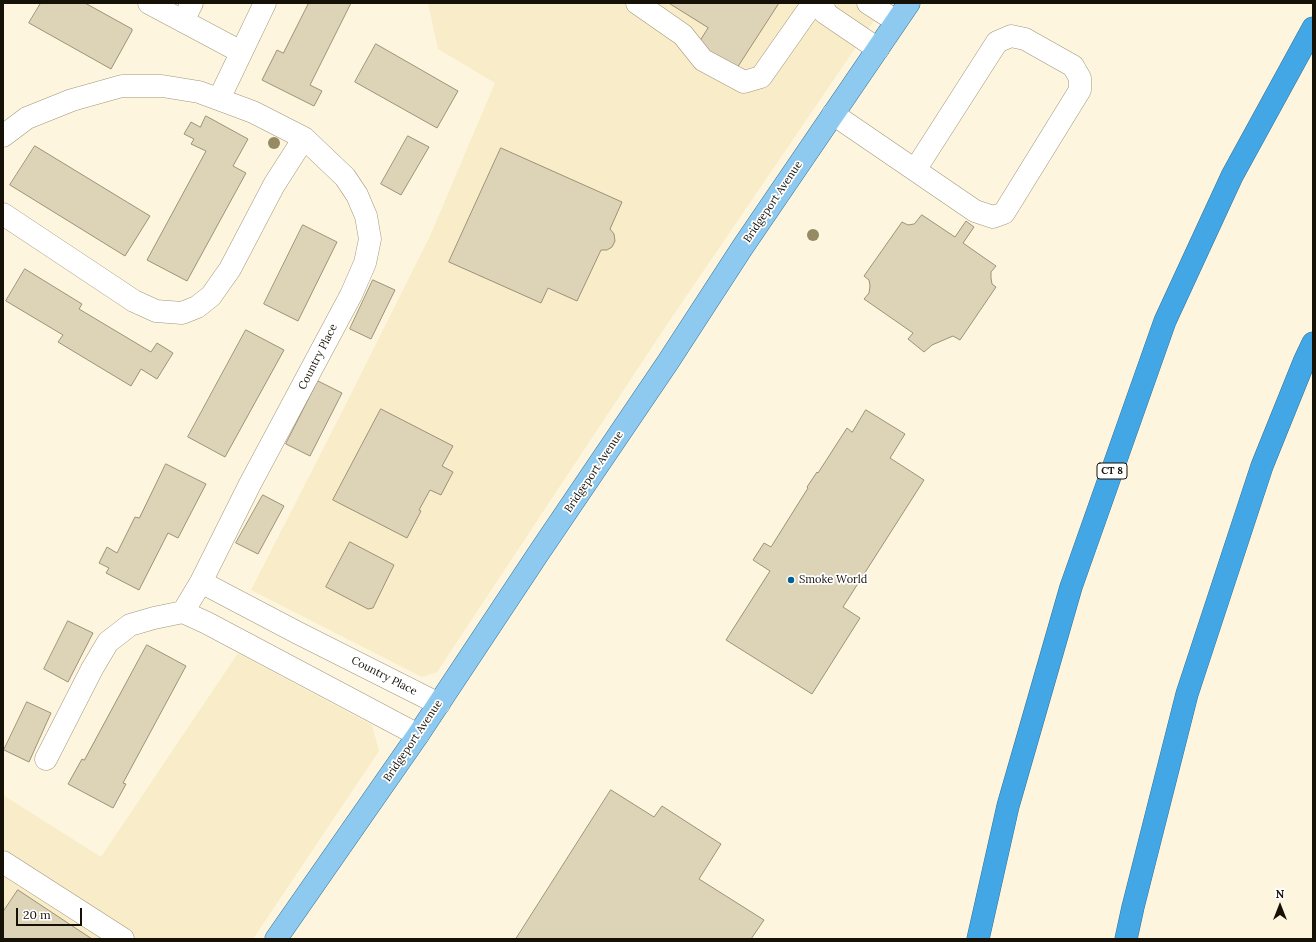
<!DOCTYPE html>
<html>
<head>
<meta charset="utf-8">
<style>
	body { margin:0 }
	#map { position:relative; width:1316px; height:942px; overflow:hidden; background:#fdf5de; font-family:Lora,serif }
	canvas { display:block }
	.frame { position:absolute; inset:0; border:4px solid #151107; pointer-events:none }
	.north { position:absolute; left:1260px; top:886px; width:40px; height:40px; -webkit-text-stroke:3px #fff; paint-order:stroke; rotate:0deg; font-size:11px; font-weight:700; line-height:16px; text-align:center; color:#151107 }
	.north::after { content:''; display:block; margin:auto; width:14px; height:18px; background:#151107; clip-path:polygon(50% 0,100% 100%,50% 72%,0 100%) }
	.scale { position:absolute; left:16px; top:908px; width:66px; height:18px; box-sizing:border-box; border:2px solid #151107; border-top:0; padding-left:5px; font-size:12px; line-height:14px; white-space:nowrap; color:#151107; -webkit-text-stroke:3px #fff; paint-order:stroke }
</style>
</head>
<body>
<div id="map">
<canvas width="1316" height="942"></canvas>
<div class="frame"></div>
<div class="north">N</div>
<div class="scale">20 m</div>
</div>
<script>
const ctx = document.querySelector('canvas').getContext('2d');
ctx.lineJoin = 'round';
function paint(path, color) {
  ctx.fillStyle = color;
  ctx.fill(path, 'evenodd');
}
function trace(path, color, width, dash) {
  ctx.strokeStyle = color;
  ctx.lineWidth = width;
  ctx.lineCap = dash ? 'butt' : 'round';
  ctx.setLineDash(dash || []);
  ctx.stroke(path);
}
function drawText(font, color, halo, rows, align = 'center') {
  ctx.font = font + ' Lora,serif';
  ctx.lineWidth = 3.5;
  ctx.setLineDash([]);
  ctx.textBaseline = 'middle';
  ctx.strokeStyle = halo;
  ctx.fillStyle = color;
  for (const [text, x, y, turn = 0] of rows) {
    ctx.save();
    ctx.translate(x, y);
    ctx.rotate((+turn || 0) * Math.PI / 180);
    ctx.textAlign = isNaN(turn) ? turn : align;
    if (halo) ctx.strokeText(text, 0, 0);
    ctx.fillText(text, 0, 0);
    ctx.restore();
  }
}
paint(new Path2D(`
	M428,3h458l-220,323 -229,346 -15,5 -171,-87 94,-184 85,-170 65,-153 -57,-34z
	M238,653l134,72 7,26 -126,188h-250v-144l98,62z`), '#f9ecc8');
const building = new Path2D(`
	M41,3h44l47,26v2l-21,38 -82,-46z
	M309,3h42l-41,82 12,6 -8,15 -52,-26 15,-30 6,3z
	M669,3h110l-42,65 -39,-24 10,-16z
	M376,44l82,47 -21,37 -82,-46z
	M206,116l42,23 -15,27 13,7 -59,108 -40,-21 59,-109 -15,-7 3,-5 -10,-5 7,-12 9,5z
	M408,136l21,11 -28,48 -20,-11z
	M35,146l115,70 -25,40 -115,-71z
	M501,148l121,54 -12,27 4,5 1,7 -3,6 -5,3h-6l-24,51 -29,-13 -7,15 -92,-41z
	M922,215l33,22 11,-16 8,6 -11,16 33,23 -5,6v6l1,6 4,3 -36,53 -7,-4 -21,9 -8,7 -16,-13 5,-6 -49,-34 5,-6 1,-7 -1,-6 -5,-4 38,-54 6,3 6,-1z
	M303,225l34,17 -39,79 -34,-17z
	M25,269l57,35 -3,5 72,43 6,-9 16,10 -16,26 -16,-10 -10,17 -73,-44 5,-7 -57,-34z
	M373,280l22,10 -24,49 -21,-10z
	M246,330l38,20 -59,107 -37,-20z
	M318,381l24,12 -32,63 -24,-12z
	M381,409l72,37 -11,20 11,6 -12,23 -11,-5 -11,20 2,1 -14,27 -74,-38z
	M866,410l39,24 -15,24 34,22 -81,127 17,11 -48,76 -86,-54 44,-69 -17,-11 11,-17 7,4 37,-59 -1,-1 10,-15 1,1 29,-45 5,4z
	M166,464l40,20 -28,54 -10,-5 -29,57 -33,-17 3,-5 -10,-5 8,-16 10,6 18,-36 4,1z
	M263,495l21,11 -26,48 -22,-11z
	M350,542l44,23 -21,43 -5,1 -42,-22z
	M68,621l25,12 -25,49 -24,-13z
	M147,645l39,21 -63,117 3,1 -13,24 -45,-24 14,-25 2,1z
	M27,702l24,11 -22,49 -25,-12z
	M611,790l43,27 8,-11 59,38 -22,35 65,41 -13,19h-235z
	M18,890l74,49h-89v-27z`);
paint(building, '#ddd3b7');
trace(building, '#9c9278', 1);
const minor = new Path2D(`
	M149,3l92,49
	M637,3l46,32 20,25 41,22 17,-5 52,-74
	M823,3l2,10 53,36
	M868,3l28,18
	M183,21l9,-18
	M219,99l46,-96
	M833,114l142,97 18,6 11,-4 76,-123v-12l-7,-12 -48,-27 -14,-3 -14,6 -82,128
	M3,136l24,-18 45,-18 50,-14h40l37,6 54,20 51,26 41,39 12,18 9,21 4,23 -5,24 -14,32 -101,189 -49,98 -18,30
	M3,214l131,87 22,10 26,2 15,-6 14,-11 19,-27 44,-84 30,-47
	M201,582l97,51 141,71
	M46,759l46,-90 16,-27 22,-17 24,-7 29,-6 24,11 211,112
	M3,862l120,77`);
const major = new Path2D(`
	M276,939l142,-204 120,-181 130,-192 74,-114 167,-245`);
const highway = new Path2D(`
	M978,939l30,-133 63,-219 94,-266 67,-145 81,-148
	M1126,939l7,-32 54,-213 75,-228 42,-104 9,-19`);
trace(minor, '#a0967b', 23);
trace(major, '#337298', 23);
trace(highway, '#337298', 23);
trace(minor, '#fff', 22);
trace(major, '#8ecaf0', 22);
trace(highway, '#43a7e6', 22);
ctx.fillStyle = '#968a64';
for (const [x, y] of [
	[274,143],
	[813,235]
]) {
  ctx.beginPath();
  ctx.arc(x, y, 6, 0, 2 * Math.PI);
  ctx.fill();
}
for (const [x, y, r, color] of [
	[791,580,4,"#016191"]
]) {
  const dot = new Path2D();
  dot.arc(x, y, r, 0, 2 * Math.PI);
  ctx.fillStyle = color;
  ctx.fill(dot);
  trace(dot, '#fff', 1.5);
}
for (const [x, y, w] of [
	[1112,471,30]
]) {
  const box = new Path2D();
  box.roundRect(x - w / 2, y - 8, w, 16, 3);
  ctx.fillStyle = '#fff';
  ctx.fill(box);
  trace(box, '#151107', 1);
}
drawText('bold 10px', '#151107', null, [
	["CT 8",1112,471]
]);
drawText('11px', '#151107', '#fff', [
	["Bridgeport Avenue",773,202,-56],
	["Country Place",318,357,-63],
	["Bridgeport Avenue",594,472,-56],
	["Country Place",384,676,27],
	["Bridgeport Avenue",413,741,-56]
]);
drawText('11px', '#151107', '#fff', [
	["Smoke World",799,580]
], 'left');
</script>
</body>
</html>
